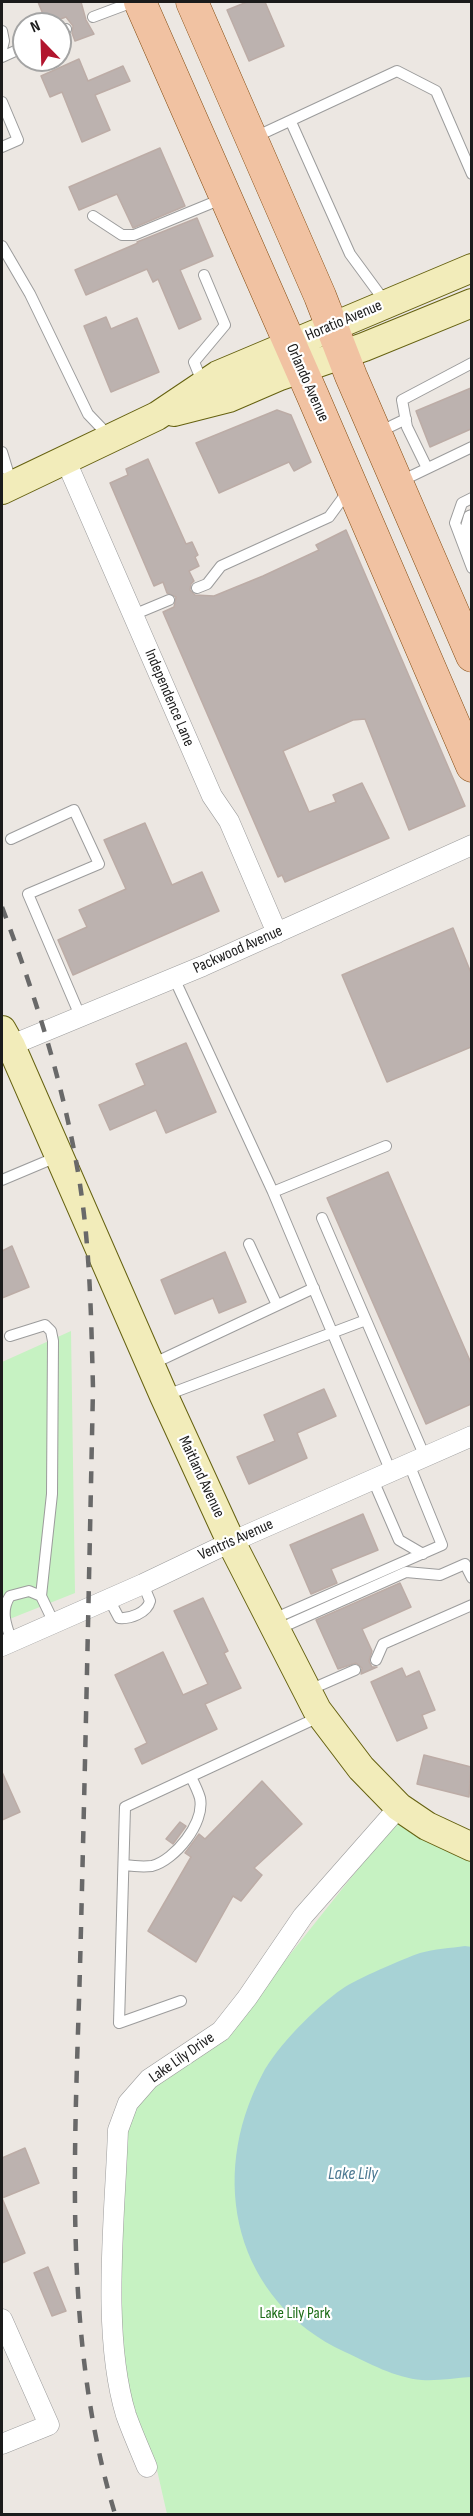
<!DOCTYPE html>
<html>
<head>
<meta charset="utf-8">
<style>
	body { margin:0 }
	#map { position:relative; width:473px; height:2516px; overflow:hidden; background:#ece7e2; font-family:"Sofia Sans Condensed",sans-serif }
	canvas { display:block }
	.frame { position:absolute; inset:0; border:3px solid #1b1b1b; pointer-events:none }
	.north { position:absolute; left:12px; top:12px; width:60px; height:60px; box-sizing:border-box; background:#fff; border:2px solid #a4a4a4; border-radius:50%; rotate:337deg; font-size:16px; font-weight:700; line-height:24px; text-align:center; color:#1b1b1b }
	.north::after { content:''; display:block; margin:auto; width:21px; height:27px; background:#b2152e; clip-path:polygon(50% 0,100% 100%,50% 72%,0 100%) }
</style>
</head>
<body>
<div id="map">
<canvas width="473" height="2516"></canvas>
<div class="frame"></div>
<div class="north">N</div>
</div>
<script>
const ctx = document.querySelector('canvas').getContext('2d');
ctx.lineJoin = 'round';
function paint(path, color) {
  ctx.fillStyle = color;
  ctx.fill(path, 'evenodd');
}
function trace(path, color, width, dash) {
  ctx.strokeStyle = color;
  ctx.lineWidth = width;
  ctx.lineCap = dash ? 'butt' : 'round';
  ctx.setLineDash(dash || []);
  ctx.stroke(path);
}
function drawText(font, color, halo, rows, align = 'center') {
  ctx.font = font + ' "Sofia Sans Condensed",sans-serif';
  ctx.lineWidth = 4.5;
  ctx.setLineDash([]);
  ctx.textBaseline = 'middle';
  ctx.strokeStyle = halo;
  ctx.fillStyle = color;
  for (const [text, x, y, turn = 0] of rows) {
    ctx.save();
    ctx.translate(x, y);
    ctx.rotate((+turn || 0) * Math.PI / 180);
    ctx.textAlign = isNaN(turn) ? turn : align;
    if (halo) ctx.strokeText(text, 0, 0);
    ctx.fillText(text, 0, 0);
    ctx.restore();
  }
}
paint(new Path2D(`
	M71,1331l4,262 -73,29v-260z
	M401,1815l70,42v657h-304l-10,-44 -24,-60 -11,-48 -5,-57 6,-172 11,-25 21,-24 70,-48z`), '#c6f2c2');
paint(new Path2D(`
	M465,1946l7,1 -1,430c-16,1 -33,4 -49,3 -27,-2 -53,-17 -77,-28 -110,-51 -138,-173 -83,-277 14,-28 54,-68 80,-86 14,-10 61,-30 78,-36 14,-4 31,-5 45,-7z`), '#a7d2d5');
const building = new Path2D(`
	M38,2h43l5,18 8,14 -19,7 -3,-8 1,-7 -7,-9 -19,7z
	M247,2h18l19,44 -35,15 -22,-51z
	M79,59l9,22 35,-15 7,15 -35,14 15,35 -28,12 -20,-50 -12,5 -9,-21z
	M160,148l25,58 -52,22 -16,-34 -38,16 -10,-23z
	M197,218l16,38 -33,14 21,49 -22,10 -21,-50 -5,3 -6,-13 -61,26 -11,-25 63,-27 -1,-1z
	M106,317l5,12 26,-11 22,54 -48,20 -27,-66z
	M471,388v41l-41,18 -14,-36z
	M277,410l14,5 20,47 -17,9 -5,-9 -70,31 -23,-50z
	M148,459l38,85 6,-2 6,13 -3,2 4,9 -10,5 5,10 -3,3 -1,6 5,5 19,1 49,-20 56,-26 -3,-5 30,-15 119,276 -56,24 -44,-111 -12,1 -70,31 26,61 27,-10 -3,-7 29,-12 27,55 -104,44 -3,-7 -4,2 -115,-265 11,-5 2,-10 -9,-4 -4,-11 -9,4 -44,-103 18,-8 -2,-6z
	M145,823l27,62 30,-13 17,39 -146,64 -15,-35 29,-13 -8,-17 47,-21 -22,-49z
	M453,928l18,45v74l-84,35 -45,-107z
	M186,1043l30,69 -50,21 -10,-23 -46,20 -11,-25 46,-20 -9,-21z
	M388,1172l83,191v41l-45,20 -99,-226z
	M12,1246l17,41 -27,11v-47z
	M225,1252l21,50 -27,11 -6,-15 -38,16 -14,-34z
	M324,1389l12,27 -39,17 10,25 -58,26 -12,-27 38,-16 -11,-26z
	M363,1514l15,36 -47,19 6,14 -26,11 -21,-49z
	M400,1583l11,24 -49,22 10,22 -3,10 3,6h5l-16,7 1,-6 -6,-5 -18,6 -22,-49z
	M203,1598l25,53 -4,2 17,35 -36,16 12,25 -75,35 -7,-15 12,-6 -32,-68 48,-23 20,43 25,-11 -34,-73z
	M402,1668l4,9 13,-6 16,39 -13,5 5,13 -30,13 -26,-59z
	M424,1755l47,12 -2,30 -52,-13z
	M2,1772l18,40 -18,8z
	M262,1781l40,43 -48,44 8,7 -21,26 -8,-5 -37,66 -48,-31 43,-74 -6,-4 14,-19 6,5z
	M180,1822l6,4 -13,18 -7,-5z
	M25,2148l14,35 -37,15 23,55 -23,10v-105z
	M48,2267l18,44 -14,5 -18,-43z`);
paint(building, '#bcb2af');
trace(building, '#bcaca6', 1.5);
const lane = new Path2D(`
	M93,17l40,-15
	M2,31l2,10 -2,8
	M60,32l6,-3
	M2,57l22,-10
	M2,102l16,38 -16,7
	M291,122l59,132 36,49
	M253,138l144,-67 39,20 36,83
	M93,216l29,19h12l90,-37
	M2,246l28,48 58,120 22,23
	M203,384l-9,-22 31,-37 -21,-50
	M379,432l27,-13
	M2,452l10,33
	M427,468l-20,-41 -5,-27 70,-37
	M399,482l73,-35
	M472,498l-10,5 -7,20 17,45
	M472,515l-3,1 -4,14 7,16
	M197,588l10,-4 14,-18 108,-49 19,-26
	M133,615l36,-15
	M11,839l63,-29 25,54 -71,30 53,124
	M174,978l99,214
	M386,1146l-113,46 118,280
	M2,1180l57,-24
	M322,1218l103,239
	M249,1244l28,61
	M10,1336l35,-11 6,6 2,10 -1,153 -11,102
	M150,1365l164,-77
	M164,1396l202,-76
	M373,1480l26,60 24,14
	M109,1599l10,19c11,1 28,-5 31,-17l-7,-17
	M271,1620l171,-75 -33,-81
	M276,1630l130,-58 34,3 25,-11 7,14
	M12,1642c-6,-17 -12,-31 -2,-46l19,-5 12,5 13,27
	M376,1660l7,-16 89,-39
	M307,1691l48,-21
	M124,1865c8,1 19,2 28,1 23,-6 53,-43 48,-68 -2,-7 -6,-15 -9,-21
	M181,2001l-62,22 6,-216 196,-91`);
const street = new Path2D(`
	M66,461l146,335 17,25 48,112
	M2,1049l201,-83 269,-121
	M2,1646l141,-62 88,-42 241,-106
	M2,2319l47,106 -47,19
	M147,2467c-7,-17 -15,-35 -21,-52 -25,-82 -11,-198 -8,-285l10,-27 21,-24 72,-48 26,-33 56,-82 96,-109`);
const secondary = new Path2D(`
	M174,412l55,-14 51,-22 84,-29 108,-44
	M2,490l155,-74 61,-41 254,-107
	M2,1030l9,16 153,350 67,146 86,168 44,58 38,39 28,19 45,21`);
const primary = new Path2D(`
	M140,2l172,392 160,372
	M192,2l128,294 31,80 121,280`);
trace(lane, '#9c9c9c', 12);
trace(street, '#9c9c9c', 21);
trace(secondary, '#656110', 30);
trace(primary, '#834b10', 33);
trace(lane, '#fff', 10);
trace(street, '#fff', 20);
trace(secondary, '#f2ecba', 28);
trace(primary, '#f1c2a2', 32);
trace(new Path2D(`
	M2,907c31,83 58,166 74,254 14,74 15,151 17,227 -4,193 -8,386 -13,579 -5,181 -18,372 35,547`), '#696969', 4.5, [12, 12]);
drawText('16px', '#1b1b1b', '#fff', [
	["Horatio Avenue",344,321,-23],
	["Orlando Avenue",307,383,66],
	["Independence Lane",169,698,67],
	["Packwood Avenue",238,950,-24],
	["Maitland Avenue",201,1477,65],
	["Ventris Avenue",236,1540,-24],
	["Lake Lily Drive",182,2058,-35]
]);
drawText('16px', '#1d6c17', '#fff', [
	["Lake Lily Park",295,2314]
]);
drawText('italic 18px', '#4c7992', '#fff', [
	["Lake Lily",353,2174]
]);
</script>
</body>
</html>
